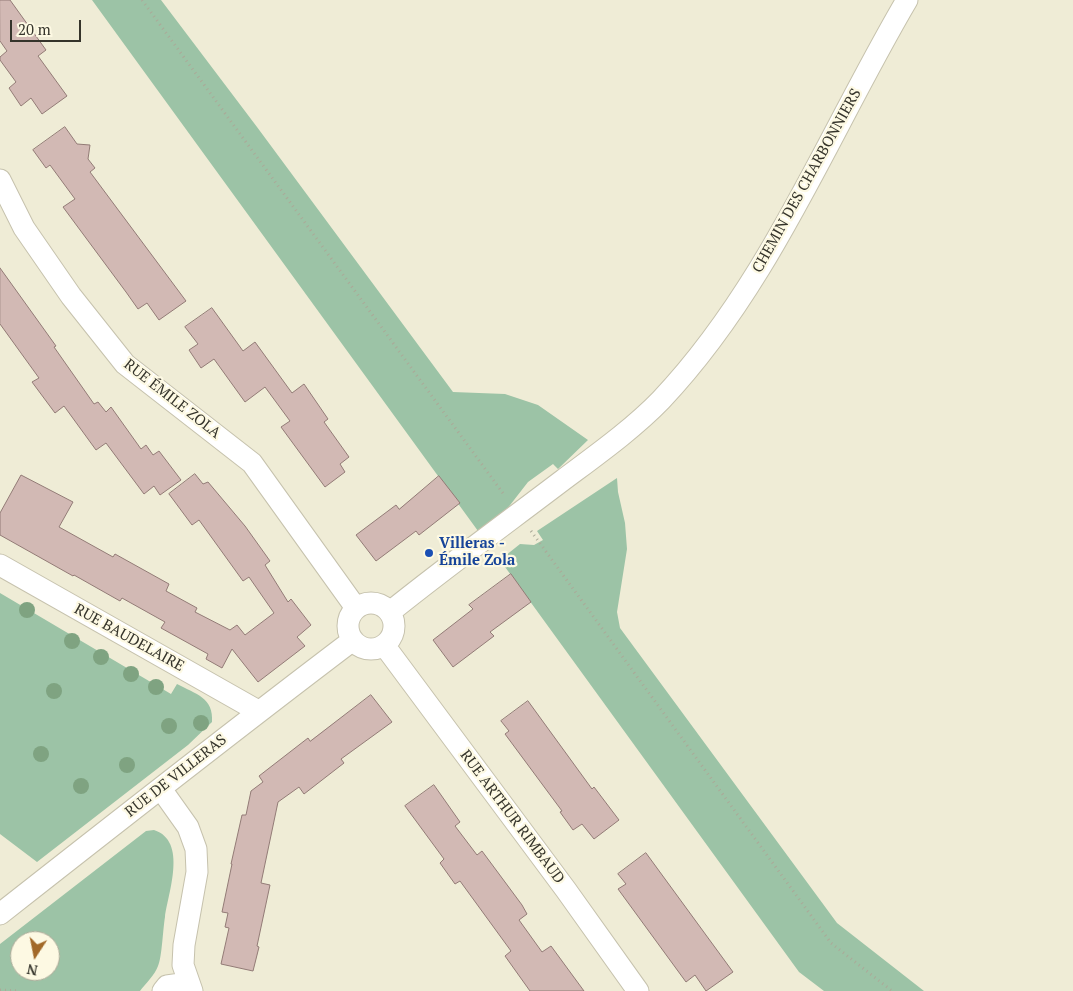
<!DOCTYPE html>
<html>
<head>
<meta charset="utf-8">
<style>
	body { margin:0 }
	#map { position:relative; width:1073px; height:991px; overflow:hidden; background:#efecd6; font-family:"PT Serif",serif }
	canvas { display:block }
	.north { position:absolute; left:10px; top:931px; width:50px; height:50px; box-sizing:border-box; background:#fdf9e3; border:1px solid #adaa99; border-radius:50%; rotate:191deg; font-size:14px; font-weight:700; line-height:20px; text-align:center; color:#35342b }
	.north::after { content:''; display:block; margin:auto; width:18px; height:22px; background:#a26928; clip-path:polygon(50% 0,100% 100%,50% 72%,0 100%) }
	.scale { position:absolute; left:10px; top:20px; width:71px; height:22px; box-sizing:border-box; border:2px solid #35342b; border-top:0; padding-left:6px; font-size:15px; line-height:18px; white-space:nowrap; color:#35342b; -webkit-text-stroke:4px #fdf9e3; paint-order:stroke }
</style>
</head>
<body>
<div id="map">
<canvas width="1073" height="991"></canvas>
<div class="north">N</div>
<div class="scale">20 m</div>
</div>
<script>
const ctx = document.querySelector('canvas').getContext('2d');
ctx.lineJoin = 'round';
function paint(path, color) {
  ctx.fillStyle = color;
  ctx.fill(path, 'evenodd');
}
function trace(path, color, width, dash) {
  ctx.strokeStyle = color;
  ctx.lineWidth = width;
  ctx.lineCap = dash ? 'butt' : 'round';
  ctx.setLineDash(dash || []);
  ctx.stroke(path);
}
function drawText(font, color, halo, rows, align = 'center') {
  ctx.font = font + ' "PT Serif",serif';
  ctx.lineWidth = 4.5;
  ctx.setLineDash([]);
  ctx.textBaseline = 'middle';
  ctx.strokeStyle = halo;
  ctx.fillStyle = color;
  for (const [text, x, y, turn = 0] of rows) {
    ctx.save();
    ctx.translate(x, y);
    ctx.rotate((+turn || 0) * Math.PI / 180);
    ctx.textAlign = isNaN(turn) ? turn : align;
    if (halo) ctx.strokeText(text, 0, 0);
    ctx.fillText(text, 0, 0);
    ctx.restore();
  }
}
paint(new Path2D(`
	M92,0h69l96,127 196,265 52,2 33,11 50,35 -30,29 -5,-5 -25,18 -21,27 -29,22z
	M617,478l1,14 7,31 2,26 -10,63 3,16 217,295 87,68h-100l-25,-19 -299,-412 20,-16 14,1 9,-5 -6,-9z
	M0,593l171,101 6,-10c19,10 37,14 35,38l-24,23 -151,117 -37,-28z
	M154,830c34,11 14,63 11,87 -2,11 -3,41 -7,49 -3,9 -13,18 -18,25h-140v-47l146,-113zM20,941h30v30h-30z`), '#9cc3a6');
const building = new Path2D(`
	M0,0h10l36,50 -8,6 29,40 -25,18 -11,-16 -10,8 -12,-18 7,-6 -16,-22v-3l7,-6 -7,-10z
	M65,127l12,17 13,1 -2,14 7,9 -5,4 96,129 -27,19 -12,-17 -9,6 -12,-17 -63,-85 12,-8 -25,-34 -4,3 -13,-18z
	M0,268l56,78 -2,1 40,57 4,-2 8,10 5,-5 30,42 5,-4 7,10 6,-4 22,29 -21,15 -6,-9 -10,8 -38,-51 -10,7 -32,-44 -9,7 -23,-31 7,-4 -39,-54z
	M212,308l31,43 12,-9 37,51 12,-9 24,35 -4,3 25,35 -9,7 5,8 -20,15 -44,-60 9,-6 -25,-34 -20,15 -31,-43 -13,9 -12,-18 9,-6 -13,-17z
	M195,474l8,10 5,-2 37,44 25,35 -5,4 23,37 3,-3 20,26 -14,12 8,9 -47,36 -26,-33 -10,19 -16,-9 2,-5 -47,-26 4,-6 -43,-24 -2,3 -46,-26 -1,1 -73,-41v-22l21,-38 52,27 -14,25 54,30 2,-3 54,30 -3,7 31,17 -2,4 35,18 7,-5 8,10 29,-22 -25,-36 -6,4 -44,-61 -7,5 -23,-31z
	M439,476l21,27 -41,32 -3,-4 -40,30 -20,-26 40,-30 3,4z
	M511,574l20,28 -41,30 4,4 -41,31 -20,-27 40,-31 -4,-4z
	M371,695l21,27 -51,37 3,4 -40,31 -5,-7 -21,15 -17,81 9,2 -13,61 2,1 -6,24 -32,-7 8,-36 -4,-1 3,-14 -6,-1 10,-48h-1l11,-49h4l5,-24 12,-9 -4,-6 49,-38 2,3z
	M528,701l64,88 2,-2 25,33 -25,19 -12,-15 -9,6 -13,-18 2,-1 -57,-77 4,-3 -8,-10z
	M434,785l26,37 -5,4 22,29 5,-4 40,54 5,9 -8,6 23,32 9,-6 33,45h-54l-25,-35 6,-5 -51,-70 -5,3 -15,-21 4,-4 -39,-53z
	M646,853l87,119 -27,19 -11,-16 -9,7 -68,-93 8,-5 -8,-10z`);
paint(building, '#d2b9b4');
trace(building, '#927b76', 1);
const minor = new Path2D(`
	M0,180l24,48 47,68 54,68 127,99 104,145
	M0,565l258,146
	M348 626a23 23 0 1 1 46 0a23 23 0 1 1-46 0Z
	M390,612c56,-45 115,-88 173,-132 32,-24 70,-51 98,-80 108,-114 167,-266 246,-400
	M384,645l182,245 72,101
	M161,789l27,38 8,22 1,23 -13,73 -1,20 9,26
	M0,914c117,-92 234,-184 353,-274
	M163,991l4,-5 21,-3`);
trace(minor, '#c6c2ad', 23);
trace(new Path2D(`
	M142,0l363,496
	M531,531l300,412 61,48
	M0,990l20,1`), '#aba998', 3, [1, 4]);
trace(minor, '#fff', 21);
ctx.fillStyle = '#7fa381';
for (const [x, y] of [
	[27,610],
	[72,641],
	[101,657],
	[131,674],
	[156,687],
	[54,691],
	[201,723],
	[169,726],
	[41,754],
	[127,765],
	[81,786]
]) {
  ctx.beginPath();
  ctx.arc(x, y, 8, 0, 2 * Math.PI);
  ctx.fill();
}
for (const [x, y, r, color] of [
	[429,553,5,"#1a4fb4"]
]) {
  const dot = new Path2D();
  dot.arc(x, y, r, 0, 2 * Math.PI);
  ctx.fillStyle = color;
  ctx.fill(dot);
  trace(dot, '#fdf9e3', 2);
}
drawText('15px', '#35342b', '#fdf9e3', [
	["CHEMIN DES CHARBONNIERS",807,181,-61],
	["RUE ÉMILE ZOLA",172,399,38],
	["RUE BAUDELAIRE",129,638,29],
	["RUE DE VILLERAS",176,776,-38],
	["RUE ARTHUR RIMBAUD",512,817,53]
]);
drawText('bold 15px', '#164399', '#fdf9e3', [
	["Villeras -",439,544],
	["Émile Zola",439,561]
], 'left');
</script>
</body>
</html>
